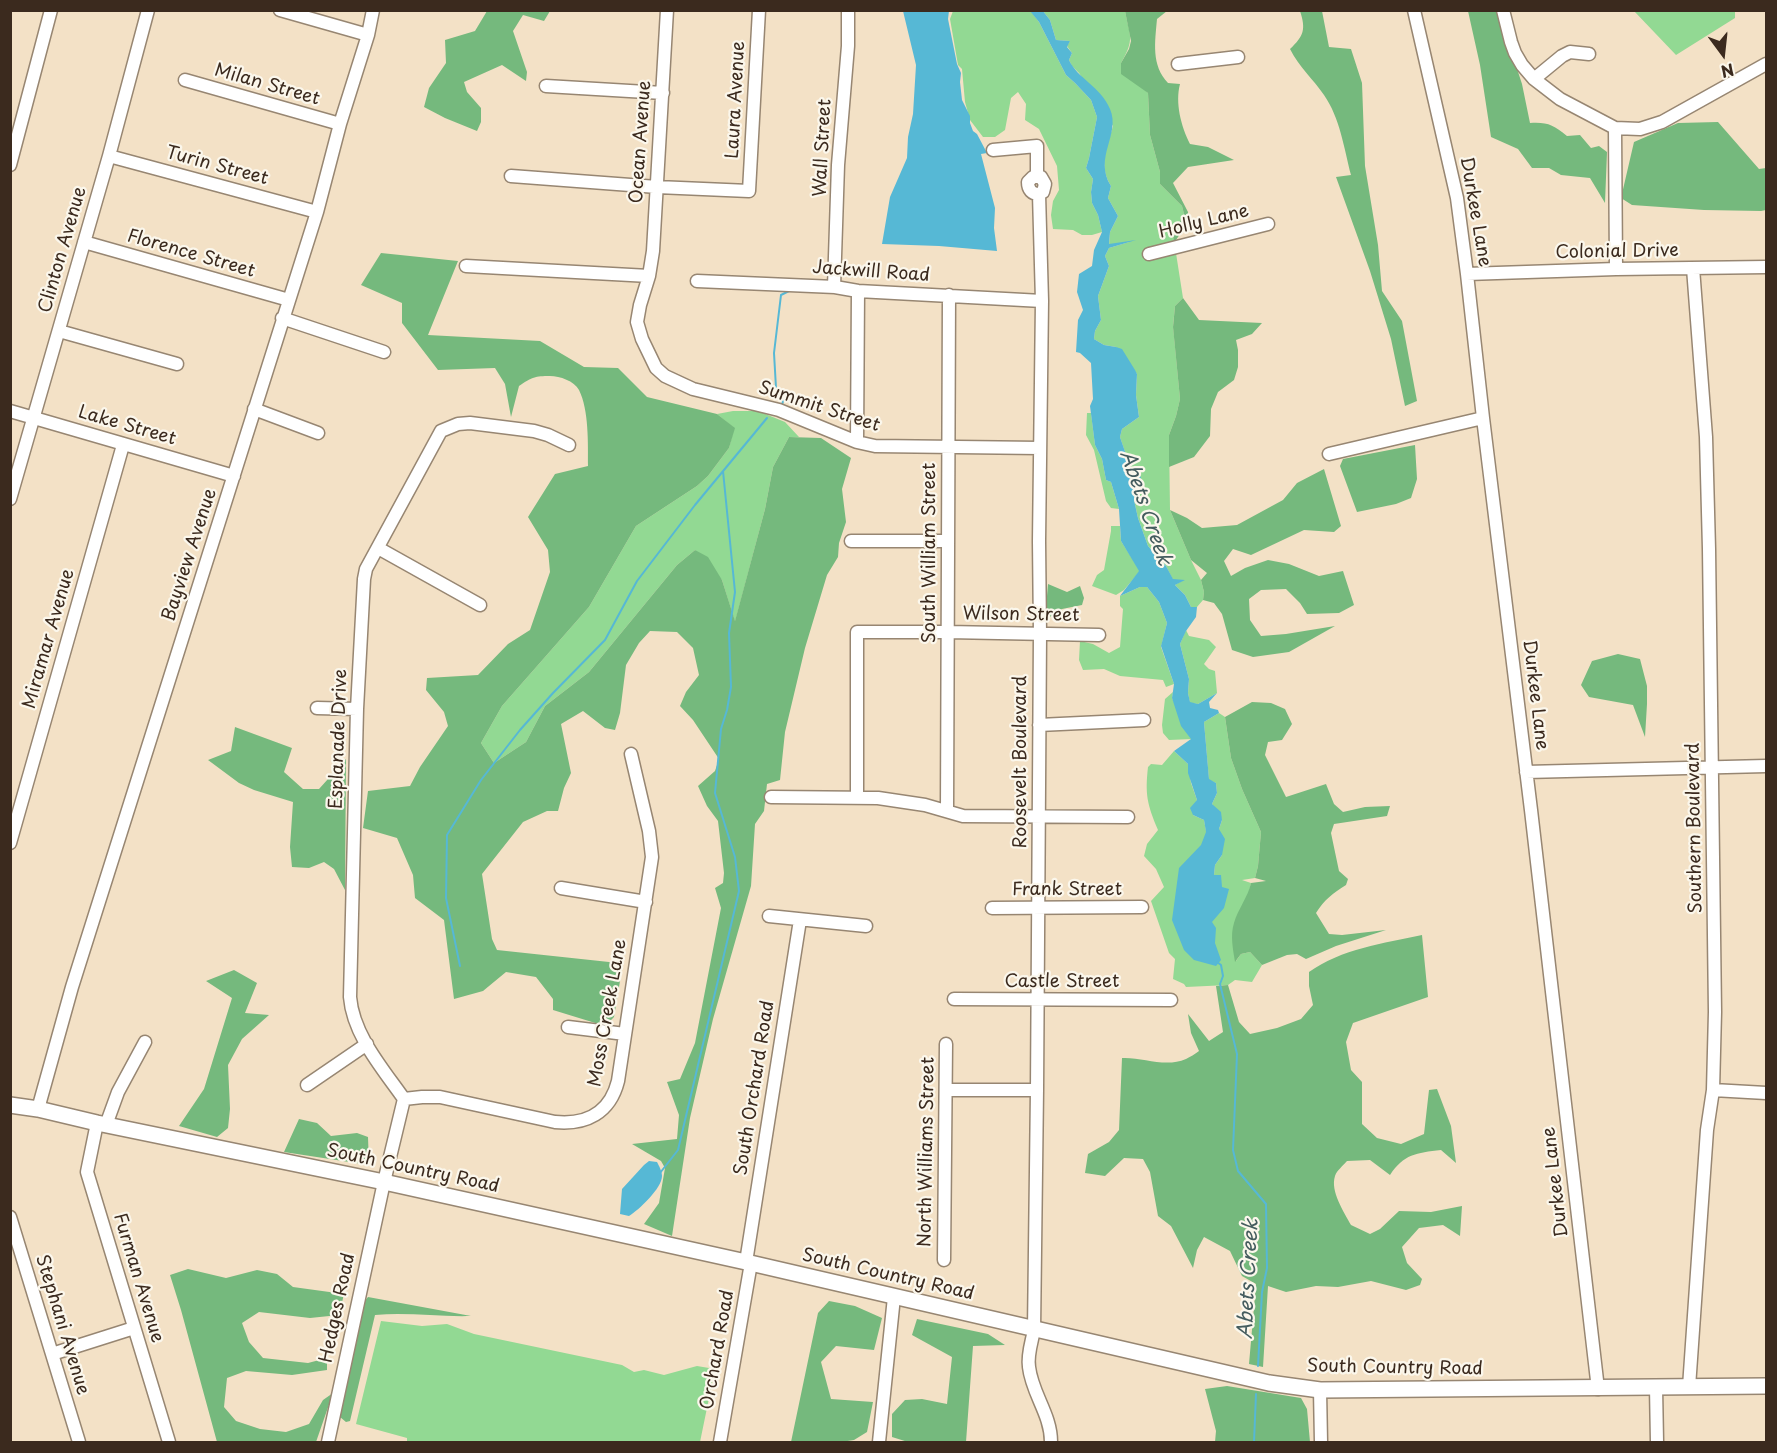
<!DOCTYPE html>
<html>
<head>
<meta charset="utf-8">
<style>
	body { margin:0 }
	#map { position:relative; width:1777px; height:1453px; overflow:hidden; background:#f3e1c6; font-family:"Playpen Sans",sans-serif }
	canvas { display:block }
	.frame { position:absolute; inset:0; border:12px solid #3b2a1e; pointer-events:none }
	.north { position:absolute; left:1693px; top:24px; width:60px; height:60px; -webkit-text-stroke:4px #fbf7ec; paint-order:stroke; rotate:165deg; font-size:16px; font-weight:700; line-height:24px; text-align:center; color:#3b2a1e }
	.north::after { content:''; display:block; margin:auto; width:21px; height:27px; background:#3b2a1e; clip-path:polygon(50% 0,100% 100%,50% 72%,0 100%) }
</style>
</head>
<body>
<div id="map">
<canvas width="1777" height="1453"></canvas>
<div class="frame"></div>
<div class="north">N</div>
</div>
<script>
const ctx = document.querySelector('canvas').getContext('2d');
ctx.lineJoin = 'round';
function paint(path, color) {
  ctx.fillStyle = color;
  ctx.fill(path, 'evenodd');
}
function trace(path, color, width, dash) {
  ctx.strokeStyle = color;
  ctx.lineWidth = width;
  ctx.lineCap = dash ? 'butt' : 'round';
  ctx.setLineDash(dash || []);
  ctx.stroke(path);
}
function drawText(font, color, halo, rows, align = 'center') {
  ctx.font = font + ' "Playpen Sans",sans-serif';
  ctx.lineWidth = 4.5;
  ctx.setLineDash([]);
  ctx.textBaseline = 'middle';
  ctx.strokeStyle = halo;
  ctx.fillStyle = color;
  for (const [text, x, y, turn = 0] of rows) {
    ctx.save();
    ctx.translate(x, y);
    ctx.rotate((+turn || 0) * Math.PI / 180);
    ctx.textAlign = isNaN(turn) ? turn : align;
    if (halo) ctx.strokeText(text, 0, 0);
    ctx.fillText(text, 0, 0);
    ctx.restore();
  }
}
paint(new Path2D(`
	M1030,10l9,12 27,53 9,8 16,17 6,17 -8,41 -3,10 7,11 -2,13 1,11 6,12 4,17 -10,3h-10l-9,-5 -20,-1 -2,-14 2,-14 6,-11 -2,-24 -18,-37 -14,-9 1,-16 -8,-12 -7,6 -6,32 -10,7h-12l-13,-17 -5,-18 -3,-33 -4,-4 -8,-46 3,-8z
	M1043,11h82c5,26 10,28 -4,52l27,30 2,42 10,37v12l22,22 2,8 -11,20 10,64 -8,8 -2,20 7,73 -4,17 -7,19 1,75 21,50 10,20 3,12 -1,8 -6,7h-6l-6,-12 -10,-10 8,-5h-10l-7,-14 -18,-20 -10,-28 -4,-18 7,-22 -9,-5 -12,-36 2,-8 17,-12 -3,-22 1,-21 -21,-27 -12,-2 -10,-6 1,-8 6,-11 -3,-24 11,-30 -4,-10 4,-8 20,-6 -20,3 1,-13 8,-16 -10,-18 3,-12c-13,-21 -4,-39 2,-60l-34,-53 -7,-7 -3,-6 3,-7 -5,-7 3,-5 -14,-1 -6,-20z
	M1634,11h101v7l-59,37z
	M733,411h25l27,11 14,15h-10l-16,30 -8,42 -30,113 -13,-42 -27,-30 -18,15 -88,107 -44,34 -19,36 -32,21 -13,-20 21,-37 87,-99 47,-81 61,-40 11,-10 21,-28 5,-20 -17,-14z
	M1087,413h4l4,32 7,14 4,21 5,2 8,27 -8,-1 -5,-7 -12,-51 -8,-15z
	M1111,526h9l1,15 19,30 -16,19 -8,5 -24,-9 5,-11 7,-5 7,-39z
	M1140,587h7l12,15 8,21 -6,24 13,37 -8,3 -3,-7 -43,-4 -16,-7 -21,1 -4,-10 1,-19 13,3 16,9 11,-6 3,-38 -3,-3v-10z
	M1186,630l3,6 20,4 7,7 -12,17 5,5 6,2 2,22 -19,11 -8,-1 -2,-10 1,-14 -9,-35z
	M1173,692l-1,6 20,41 -23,1 -6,-7 -1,-8 3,-26z
	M1219,713l6,4 6,41 11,31 19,43 -3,34 -3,12 -13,2 9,3 -15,78 5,-7 9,-2 12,13 -10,17 -17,-2 -7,5 -42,2 -2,-3 -11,-5 2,-20 -6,-6 -18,-52 13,-14 -8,-18 -12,-13 3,-12 11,-14c-11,-26 -13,-36 -10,-63l3,-3 11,1 12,-14 14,13 3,19 6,17 -4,15 11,5 10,55 1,-10 7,-10 -3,-26 3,-9 -10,-16 5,-11 -1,-10 -7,-3 -5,-58z
	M381,1321l41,5 25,-2 27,10 148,31 12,7 10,-2 20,5 33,-9 18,3 -15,73h-293v-4l-51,-14z`), '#92d993');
paint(new Path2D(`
	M487,11h63l-6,10 -21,-6 -10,16 14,41 -1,9 -24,-16 -38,17 3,10 14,16v14l-4,9 -32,-13 -21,-11 5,-19 17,-25 -1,-23 30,-9z
	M1125,11h42l-10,8c-2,23 -6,46 11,64l12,1c-5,19 1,42 10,60l18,3 26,13 -46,7 -15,16 15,29v10l-14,21 -1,-9 11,-20 -2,-8 -22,-22v-12l-10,-37 -2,-42 -27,-19v-11l8,-14 2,-8z
	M1300,11h22l7,36 22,2 11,34 3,83 13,79 4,46 20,30 15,80 -12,5 -14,-67 -21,-68 -34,-94 15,-2c-7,-27 -11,-57 -27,-80 -11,-16 -25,-28 -34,-46 14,-13 16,-20 10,-38z
	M1468,11h30l24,73 8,39c18,-1 23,2 37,13l13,-1 11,13 8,-2 8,6 -2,51 -15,-25 -29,-3 -12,-7h-17l-14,-19 -27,-12 -11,-72z
	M1718,122l41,47 7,-1v42l-5,1 -57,-1 -72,-5 -11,-7 13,-56 44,-19z
	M381,253l77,8 -30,74 112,6 44,26 34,1 29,29 70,17 18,14 -6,20 -21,28 -11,10 -61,40 -47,81 -87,99 -21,37 13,20 32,-21 19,-36 44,-34 88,-107 18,-15 13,7 14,23 13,41 30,-112 8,-42 16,-30 32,1 30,20 -9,31 4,33 -7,21 -1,14 -11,18 -22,73 -20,84 -5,48 -13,4 -3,27 -9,13 -4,62 -38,133 -23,99 -18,118 -28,-12 15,-21 6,-35 -4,-7 -29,-17 45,-5 2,-24 -12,-33 13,-3 15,-36 26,-135 -6,-20 8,-5 1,-10 -6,-52 -11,-15 -9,-20 17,-15 4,-12 -26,-39 -13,-14 6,-14 13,-17 -6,-27 -16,-16 -27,-1 -11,12 -13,22 -6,48 -5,17 -10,-2 -22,-17 -22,13 10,49 -7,15 -6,23h-11l-24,11 -41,52 10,65 5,11 112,12 13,7 -8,48 -9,9 -52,-16v-11l-17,-22 -30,-5 -23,19 -29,8 -10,-79 -29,-22 -2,-23 -16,-37 -34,-10 5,-37 42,-5 10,-19 28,-41 -4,-14 -18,-22 1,-12 51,-3 30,-31 22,-14 20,-58 -2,-22 -20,-33 27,-43 33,-8c0,-22 1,-56 -9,-76 -5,-9 -19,-14 -29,-14 -15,0 -18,1 -31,10l-8,31 -6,-33 -10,-16 -57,2 -36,-47v-20l-41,-18z
	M1183,298l16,22 63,3 -10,11 -16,6 2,10v17l-4,13 -16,12 -7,17 -1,27 -16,21 -25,10v-32l7,-19 4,-17 -7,-72 2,-21z
	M1415,445l2,34 -6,19 -15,6 -39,8 -17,-46 3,-7z
	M1324,469l17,57 -7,6 -30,-2 -53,25 -18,-6 -9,12 7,15 14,-8 23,-8 21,4 30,12 24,-5 11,34 -15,8 -32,1 -7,-11 -14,-14 -25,1 -12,9 1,21 11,16 25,-2 49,-8 -46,26 -36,5 -21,-7 -10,-36 -8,-11 -11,-3 1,-8 -3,-12 6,-7 -16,-13 -21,-50 17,8 15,10 35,-3 46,-25 14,-17z
	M1048,584l19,8 13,-6 4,12 -2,7 -20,4 -17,11z
	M1618,654l22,5 7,27v18l-2,33 -12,-32 -44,-8 -8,-12 11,-24z
	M1252,702l19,1 14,6 7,15 -10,16 -14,2 -3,13 21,42 40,-13 8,20 9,8 22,-5 25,-1 -3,10 -53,8 -3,9 8,38 9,8 -2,6c-13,8 -22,15 -30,28l13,21 13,1 44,-5 -50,16 -30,13 -9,-5 -10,1 -25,10 -12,-13 -9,2 -6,8c-2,-12 -5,-27 -1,-39 4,-14 14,-26 17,-40l15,-2 -11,-3 3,-12 3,-34 -19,-43 -11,-31 -6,-41z
	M235,727l57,21 -8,24 19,17h16l27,-30 -1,131 -11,-21 -10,-7 -15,6 -17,-1 -2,-20 3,-45 -39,-12 -15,-7 -31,-23 23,-9z
	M1422,935l6,62 -75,26 -7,19 5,28 11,12v42l15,14 24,6 23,-10 5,-44 8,-1 14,37 5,37 -15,-13c-25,3 -37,4 -51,25l-20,-15 -23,1c-4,5 -10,9 -12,15 -5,15 9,36 16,49l19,9 10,-5 19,-18 32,1 31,-6 -2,30 -17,-11 -24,3 -17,19 5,16 15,16 -2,6 -14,5 -35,-9 -33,6 -22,-1 -30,6 -18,-6 -5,81 -14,-3 7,-80 -14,-8 -12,-25 -26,-14 -7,13 -4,18 -22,-42 -13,-10 -8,-44 -7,-13 -19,-1 -19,18 -20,-3 3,-19 21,-12 10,-12 3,-72c21,-1 43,10 64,1 4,-2 9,-5 13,-8l-8,-18 -3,-19 21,27 14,-9 -7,-46 12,-1 11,37 11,12 27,-6 24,-9 12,-14 -4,-19v-14c32,-23 75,-29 113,-37z
	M234,970l23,13 -12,30 24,2 -27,24 -14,26 2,44 -2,19 -11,9 -38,-11 25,-37 28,-91 -26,-17z
	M299,1119l18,4 14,13 26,-3 11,4 1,28 -85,-13z
	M188,1269l38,9 31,-8 20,4 16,13 51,7 -5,21 -29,3 -51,-6 -17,11 7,19 14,16 45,5 19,-5v12l-35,5 -46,-4 -19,7 -3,29 12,14 24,8 26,3 23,-8 14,-24 10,-7 -17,49h-99l-36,-132 -11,-35z
	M368,1297l103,19c-32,1 -64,-4 -96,-1l-25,106 -4,1 -6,-5 1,-15 22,-99z
	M829,1301l26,5 27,12 -8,32 -38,-4 -15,16 10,37 42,3 -6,30 -13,8 -13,2h-50l27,-129z
	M917,1319l71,15 17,11 -32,1 -7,96h-58l-16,-5v-23l13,-14 17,-1 25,5 5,-47 -40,-22z
	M1227,1386l74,12 6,11 3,33h-95l1,-11 -11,-42z`), '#75b97d');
paint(new Path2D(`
	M903,11h46l-1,8 9,45 4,9 -1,9 2,18 8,16v7l3,8 4,3 10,19 -6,1 14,54 -1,20 3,23 -58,-5 -57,-2 8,-47 17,-39 1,-21 5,-23 3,-49z
	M1030,11h13l7,9 6,20 14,1 -3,6 5,6 -3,7c8,18 32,27 41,49 11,26 -17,48 1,77l-3,12 10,18 -8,16 -1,12 27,-4 -27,8 -4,8 4,10 -11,30 3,24 -6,11 -1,8 10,6 12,2 6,2 13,21 2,4 -1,21 3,22 -17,12 -2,8 12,35 9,5 -7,23 4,18 10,28 18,20 7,13 12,1 -10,5 10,10 6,12h6l-1,10 -10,14 -6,13 9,35 -1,14 2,9 8,2 19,-11 -8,9 1,6 8,2 1,3 -15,9 5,57 7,4 1,10 -5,11 9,8 1,8 -3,9 6,10 -3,16 -7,10 -1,10h7l1,12 7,2 -5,19 -12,14 4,6 -1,15 6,17 -5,6 -22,-6 -10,-10 -12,-30 7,-52 22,-23 5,-13 -2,-12 -11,-5 -3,-7 7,-8 -9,-27v-9l-14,-13 17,-12 -10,-13 -9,-28 2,-14 -13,-38 6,-23 -8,-21 -12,-15h-7l-20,9 19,-25 -18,-30 -2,-32 -8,-27 -5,-2 -4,-21 -7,-14 -5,-39 3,-7 -2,-36 -11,-10 -4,-1 2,-32 5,-10 -6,-18 2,-18 13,-8 2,-16 8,-18 -4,-17 -6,-12 -1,-11 2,-13 -7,-11 3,-10 8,-41 -6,-17 -16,-17 -9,-8 -27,-53z
	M649,1161l8,1c2,4 5,9 5,14 0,12 -23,34 -33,40l-9,-2 2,-25 22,-24z`), '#56b8d5');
trace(new Path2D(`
	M782,405l2,-8 -8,-9 -2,-35 7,-58 8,-4
	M1217,962l4,3 2,11 -3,8 17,70 -4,96 5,21 28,33 1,64 -5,24 -4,74
	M460,966l-14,-68 1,-63 34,-55 39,-50 33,-37 52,-53 32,-59 58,-76 72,-87
	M660,1173l18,-23 61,-259 -4,-34 -20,-64 6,-64 6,-19 4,-23 -2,-54 6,-41 -12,-121
	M1254,1442l2,-48`), '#56b8d5', 2);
const minor = new Path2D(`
	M280,10l88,25
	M667,10l-14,241 -4,25 -9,29 -3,17 5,17 14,29 9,8 28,13 86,21 78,32 18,4 165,2
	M1414,10l43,188 10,76 16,144 48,392 67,579
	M1503,10l8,32 4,11 7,12 12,14 26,20 55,29 25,1 22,-7 104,-58
	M1178,64l60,-7
	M1534,79l28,-23 8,-4 19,2
	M185,80l155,44
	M546,86l117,7
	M1615,128l1,141
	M993,150l44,-4v30
	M109,156l208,56
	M10,165l41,-155
	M511,176l146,11 92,4 10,-181
	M1039,194c-7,0 -11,-4 -11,-12l5,-5h8l4,7 -2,8 -4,2 3,107 -3,240 1,93 -3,456 -3,240c-2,11 -7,25 -5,37 3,27 22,47 22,75
	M84,242l205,58
	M1149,254l119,-30
	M466,266l183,10
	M1467,274l149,-5 150,-2
	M697,281l138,6 23,4 184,10
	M834,287l4,-122 10,-119v-36
	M282,318l102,34
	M59,331l118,33
	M254,409l64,24
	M10,411l224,65
	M857,442l1,-151
	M1329,454l154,-36
	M10,499l99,-343 39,-146
	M851,541h96
	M378,548l102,57
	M317,708l40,1
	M1039,725l105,-5
	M1526,772l240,-6
	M771,797l107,1 47,7 38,11 165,1
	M857,798v-166h91l151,3
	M947,811l2,-516
	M10,843l113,-398
	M561,888l85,14
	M992,908l150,-1
	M769,916l97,10
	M954,999l217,1
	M568,1027l57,7
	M307,1085l60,-41
	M946,1090h91
	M1713,1090l53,3
	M404,1099l18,-2h18l115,25c31,3 55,-9 63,-41l34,-224 -3,-26 -18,-77
	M38,1109l34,-122 245,-775 23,-88 28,-89 5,-25
	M97,1123l-10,49 82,270
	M106,1125l12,-33 27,-50
	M10,1217l69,225
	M944,1260l2,-216
	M746,1262l54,-342
	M52,1354l82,-26
	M1656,1387l1,55
	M1689,1387l18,-257 6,-40 2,-78 -6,-463 -3,-112 -13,-169
	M1320,1390l1,52
	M328,1442l56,-260 20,-83c-21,-30 -51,-64 -54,-102l7,-288 7,-130 2,-10 75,-138 17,-7 12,-1 64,8 14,4 21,10
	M720,1442l31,-179
	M879,1442l15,-145`);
const major = new Path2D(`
	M10,1105l28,4 59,14 287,59 362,80 523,121 51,7 446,-4`);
trace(minor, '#978672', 15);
trace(major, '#978672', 18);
trace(minor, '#fff', 12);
trace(major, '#fff', 15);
drawText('18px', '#3b2a1e', '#fbf7ec', [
	["Milan Street",267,85,16],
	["Laura Avenue",736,100,-87],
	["Ocean Avenue",641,142,-86],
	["Wall Street",823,148,-87],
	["Turin Street",217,166,15],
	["Durkee Lane",1475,212,80],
	["Holly Lane",1204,222,-14],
	["Clinton Avenue",63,250,-74],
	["Colonial Drive",1617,252,-1],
	["Florence Street",191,254,16],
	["Jackwill Road",871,272,4],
	["Summit Street",819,407,18],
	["Lake Street",127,426,16],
	["South William Street",930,553,-90],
	["Bayview Avenue",190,555,-72],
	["Wilson Street",1021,615,1],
	["Miramar Avenue",49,639,-74],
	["Durkee Lane",1535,695,83],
	["Esplanade Drive",339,739,-88],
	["Roosevelt Boulevard",1021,762,-90],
	["Southern Boulevard",1695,828,-91],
	["Frank Street",1067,890],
	["Castle Street",1062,982],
	["Moss Creek Lane",608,1013,-80],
	["South Orchard Road",755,1088,-81],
	["North Williams Street",927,1152,-89],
	["South Country Road",413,1169,12],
	["Durkee Lane",1556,1182,-97],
	["South Country Road",888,1275,13],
	["Furman Avenue",138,1278,73],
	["Hedges Road",338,1308,-78],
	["Stephani Avenue",62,1325,73],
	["Orchard Road",718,1350,-80],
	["South Country Road",1395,1368,1]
]);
drawText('italic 20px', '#445c5e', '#fbf7ec', [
	["Abets Creek",1145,508,71],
	["Abets Creek",1249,1279,-87]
]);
</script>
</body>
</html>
